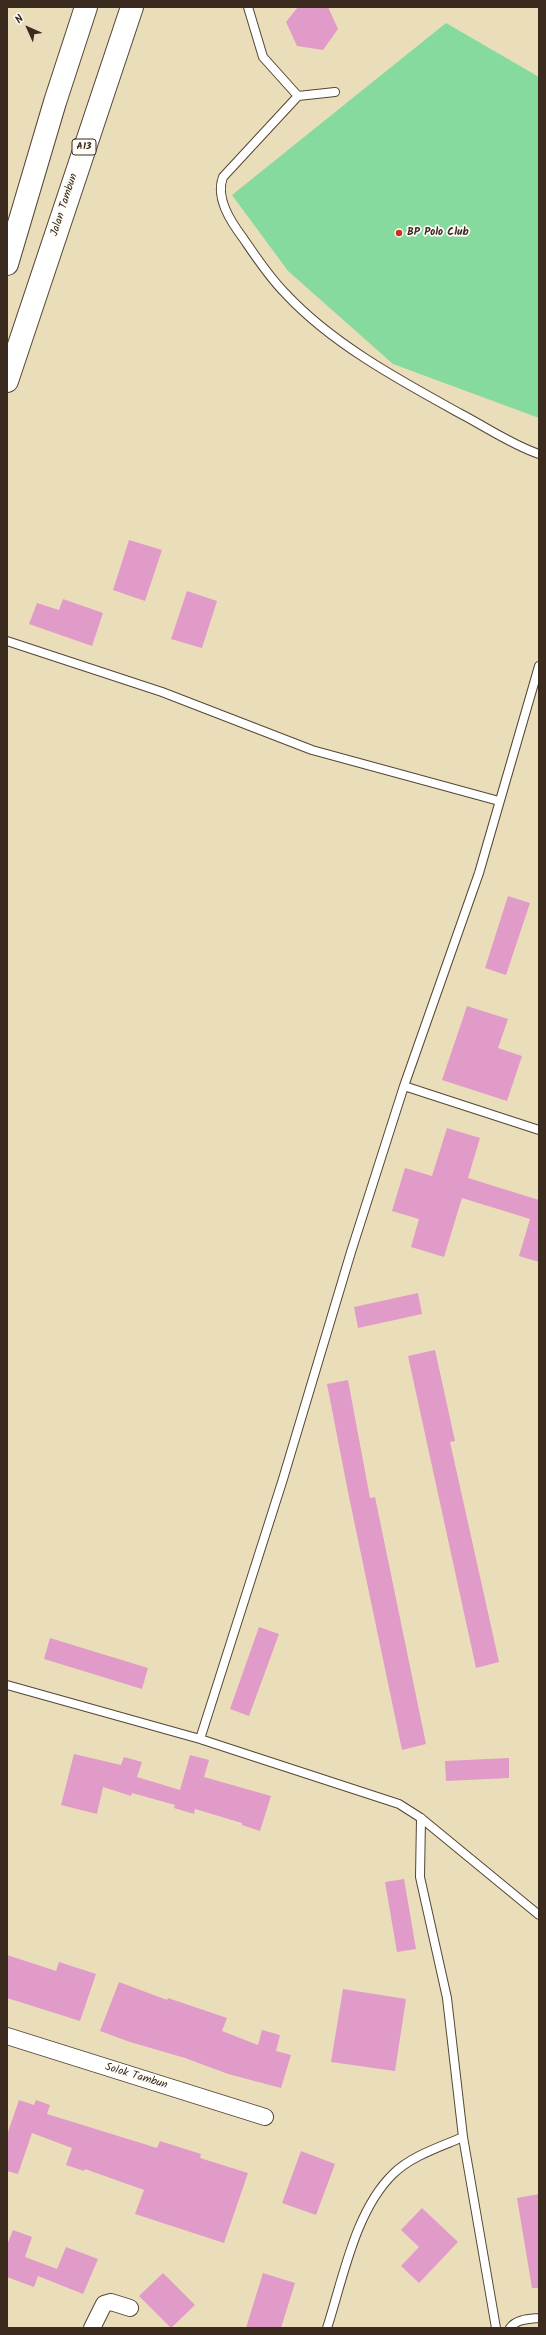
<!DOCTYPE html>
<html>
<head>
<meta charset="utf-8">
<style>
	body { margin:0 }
	#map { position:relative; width:546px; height:2335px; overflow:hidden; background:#eadeba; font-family:Kalam,sans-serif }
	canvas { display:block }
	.frame { position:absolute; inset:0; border:8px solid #3b2a1e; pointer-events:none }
	.north { position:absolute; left:8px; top:8px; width:40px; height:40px; -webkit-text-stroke:3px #fdfcf7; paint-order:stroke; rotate:315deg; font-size:11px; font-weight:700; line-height:16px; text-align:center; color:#3b2a1e }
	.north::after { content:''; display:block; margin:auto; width:14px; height:18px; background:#3b2a1e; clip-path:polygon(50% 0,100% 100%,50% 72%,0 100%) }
</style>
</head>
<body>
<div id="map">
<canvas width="546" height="2335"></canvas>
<div class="frame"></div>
<div class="north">N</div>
</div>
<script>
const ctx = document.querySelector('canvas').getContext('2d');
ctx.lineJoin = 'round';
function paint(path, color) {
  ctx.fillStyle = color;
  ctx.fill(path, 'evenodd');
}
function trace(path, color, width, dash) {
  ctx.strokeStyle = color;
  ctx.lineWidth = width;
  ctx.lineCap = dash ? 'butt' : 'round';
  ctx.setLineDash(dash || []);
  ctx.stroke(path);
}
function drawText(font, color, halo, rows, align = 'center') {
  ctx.font = font + ' Kalam,sans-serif';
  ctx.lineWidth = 3.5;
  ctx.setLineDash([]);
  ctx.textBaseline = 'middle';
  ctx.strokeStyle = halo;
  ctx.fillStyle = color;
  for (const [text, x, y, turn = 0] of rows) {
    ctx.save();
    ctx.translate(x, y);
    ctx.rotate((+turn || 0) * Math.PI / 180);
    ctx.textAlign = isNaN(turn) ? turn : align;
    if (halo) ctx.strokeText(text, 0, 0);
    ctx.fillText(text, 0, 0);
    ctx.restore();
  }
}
paint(new Path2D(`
	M446,23l93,54v341l-146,-54 -105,-93 -56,-76z`), '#86da9d');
paint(new Path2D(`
	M298,7h30l10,22 -15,21 -26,-4 -11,-24z
	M129,540l33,10 -17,51 -32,-11z
	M187,591l30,10 -15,47 -31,-9z
	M63,599l40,14 -11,33 -63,-22 8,-21 22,7z
	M508,896l22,7 -24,72 -21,-7z
	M467,1006l41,13 -10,29 24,8 -15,45 -65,-21z
	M447,1128l33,10 -12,40 71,22v62l-20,-6 11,-37 -68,-21 -18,59 -33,-10 8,-28 -27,-8 13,-43 27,8z
	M418,1293l4,21 -64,14 -4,-21z
	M435,1350l20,91 -5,1 49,220 -23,6 -68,-312z
	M348,1380l22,118 5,-1 51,247 -24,6 -54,-258 -21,-108z
	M259,1627l20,7 -30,82 -19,-7z
	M50,1638l98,30 -6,21 -98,-30z
	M74,1754l47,11 3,-8 18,5 -5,15 43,13 10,-35 19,5 -5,17 67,19 -11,35 -18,-6v-2l-47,-14 -1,5 -20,-6 1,-3 -43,-12 -1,3 -28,-9 -6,27 -36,-9z
	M509,1758v20l-63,3 -1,-20z
	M404,1879l12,70 -19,3 -12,-70z
	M7,1955l49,16 3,-9 37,12 -16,47 -73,-23z
	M119,1982l48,18 1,-2 59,20 -5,13 36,14 4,-15 18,5 -4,16 15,4 -10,33 -53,-14 -43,-16 -55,-16 -30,-11z
	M343,1989l63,10 -11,72 -64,-9z
	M19,2100l15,5 2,-5 14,5 -3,9 110,34 3,-7 41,13 -1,4 48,15 -24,70 -89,-29 9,-24 -59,-21 -1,2 -18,-6 6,-17 -40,-15 -14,41 -11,-3v-36z
	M301,2151l34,13 -19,51 -34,-12z
	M539,2194v94h-7l-15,-90z
	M422,2208l36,34 -39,41 -18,-17 18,-19 -18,-17z
	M13,2230l19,7 -7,20 32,12 9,-22 32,12 -15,35 -45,-18 -4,11 -27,-10v-32z
	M163,2273l32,32 -24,23 -32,-32z
	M263,2273l32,10 -14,45h-35z`), '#e09bc8');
const lane = new Path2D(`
	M248,7l15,50 35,39 37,-4
	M298,96l-75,81c-8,21 8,45 20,61 13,19 26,39 42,55 47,51 116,88 176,121 25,13 51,31 78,40
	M7,641l155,51 150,58 187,51
	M404,1086l135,44
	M7,1685l193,54 199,65 22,14 118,97
	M200,1739l83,-260 68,-227 53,-166 75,-213 60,-207
	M421,1818l-1,59 27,121 16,139 33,191
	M327,2328c16,-49 28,-117 66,-154 18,-18 47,-27 70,-37
	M510,2328c6,-9 19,-9 29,-10`);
const street = new Path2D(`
	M7,2036l258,81
	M92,2328l12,-24 7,-2 19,6`);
const primary = new Path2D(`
	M7,264l48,-162 31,-95
	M7,381l125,-374`);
trace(lane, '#554535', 10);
trace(street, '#554535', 18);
trace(primary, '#554535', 24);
trace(lane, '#fff', 8);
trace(street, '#fff', 16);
trace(primary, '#fff', 22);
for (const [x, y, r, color] of [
	[399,233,4,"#c8321e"]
]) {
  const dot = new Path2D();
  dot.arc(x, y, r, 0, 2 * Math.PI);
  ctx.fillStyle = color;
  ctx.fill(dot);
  trace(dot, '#fdfcf7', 1.5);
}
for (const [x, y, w] of [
	[84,147,24]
]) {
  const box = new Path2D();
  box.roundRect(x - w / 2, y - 8, w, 16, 3);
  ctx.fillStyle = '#fdfcf7';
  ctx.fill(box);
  trace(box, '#3b2a1e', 1);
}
drawText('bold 10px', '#3b2a1e', null, [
	["A13",84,147]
]);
drawText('11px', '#3b2a1e', '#fdfcf7', [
	["Jalan Tambun",65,205,-72],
	["Solok Tambun",136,2077,17]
]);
drawText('bold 11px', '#3b2a1e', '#fdfcf7', [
	["BP Polo Club",407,233]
], 'left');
</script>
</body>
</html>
